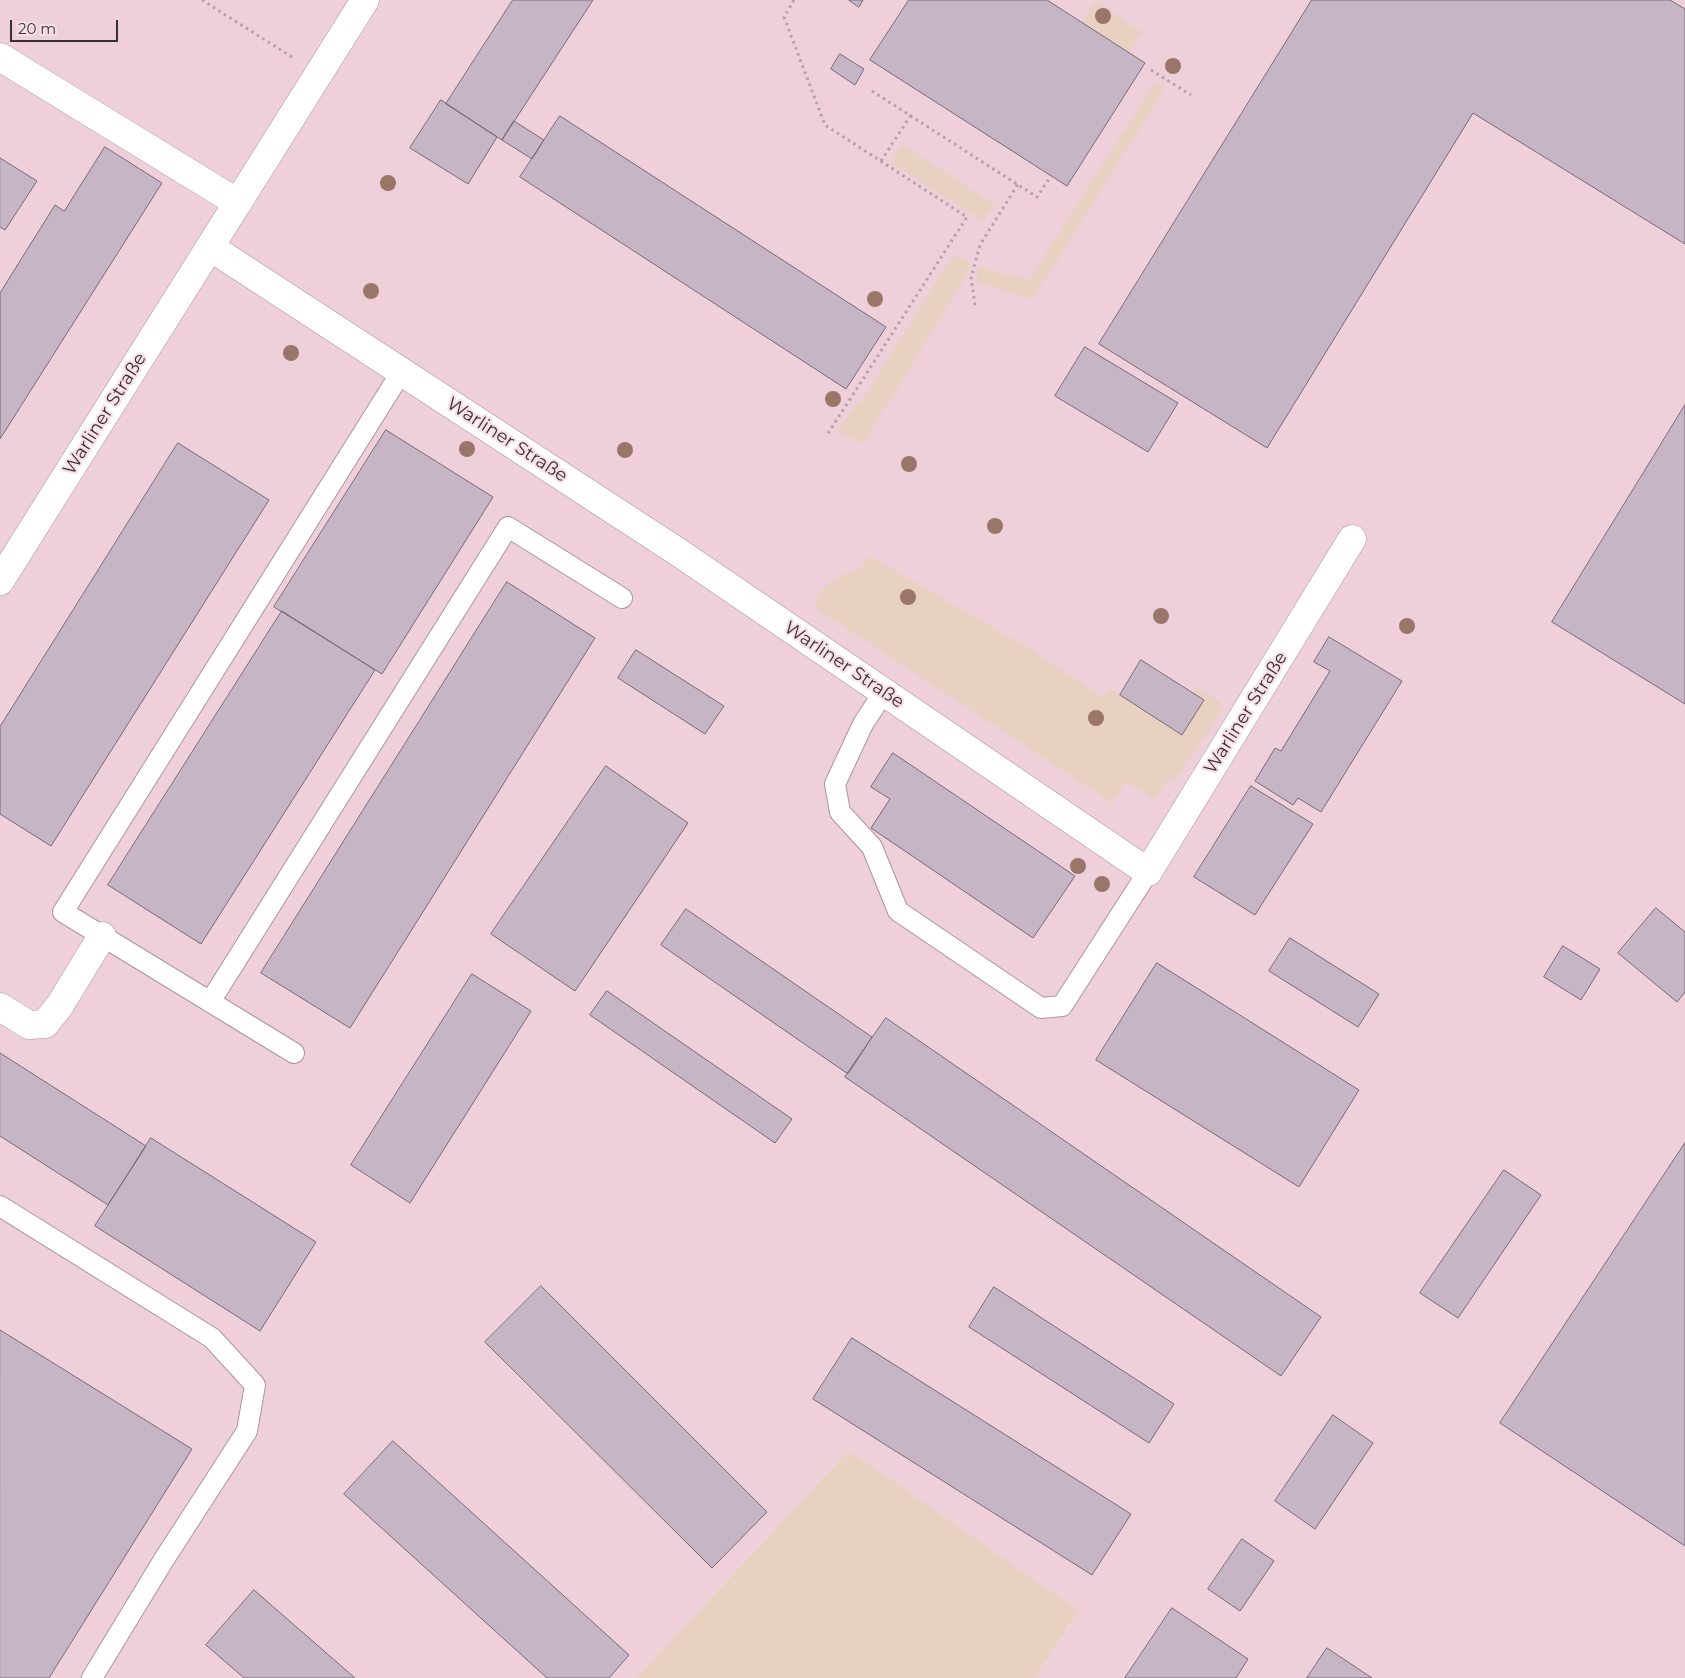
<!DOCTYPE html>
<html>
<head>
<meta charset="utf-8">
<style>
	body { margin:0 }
	#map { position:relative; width:1685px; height:1678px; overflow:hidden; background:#f8e0e8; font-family:Montserrat,sans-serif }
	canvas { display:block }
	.scale { position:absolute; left:10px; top:20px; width:108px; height:22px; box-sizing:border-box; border:2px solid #393033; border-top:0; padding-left:6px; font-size:15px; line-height:18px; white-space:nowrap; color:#393033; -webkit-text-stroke:4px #f8e0e8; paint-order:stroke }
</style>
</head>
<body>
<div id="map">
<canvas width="1685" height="1678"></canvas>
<div class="scale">20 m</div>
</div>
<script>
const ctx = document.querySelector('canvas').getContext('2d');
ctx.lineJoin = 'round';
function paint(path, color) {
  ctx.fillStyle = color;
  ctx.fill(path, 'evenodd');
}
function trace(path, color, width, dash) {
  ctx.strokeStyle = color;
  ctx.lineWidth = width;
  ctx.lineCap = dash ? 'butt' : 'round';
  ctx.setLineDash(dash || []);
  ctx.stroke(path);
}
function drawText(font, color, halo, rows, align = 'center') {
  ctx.font = font + ' Montserrat,sans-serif';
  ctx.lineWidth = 4.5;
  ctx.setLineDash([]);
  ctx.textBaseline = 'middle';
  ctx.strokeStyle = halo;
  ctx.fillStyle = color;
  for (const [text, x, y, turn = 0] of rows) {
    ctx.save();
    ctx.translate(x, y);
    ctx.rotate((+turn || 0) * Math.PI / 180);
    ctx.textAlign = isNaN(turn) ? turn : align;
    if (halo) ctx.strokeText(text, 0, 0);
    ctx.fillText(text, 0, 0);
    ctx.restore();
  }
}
paint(new Path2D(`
	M0,0h1685v1678h-650l44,-66 -230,-162 -213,228h-636z`), '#efd0da');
paint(new Path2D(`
	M1095,1l48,31 -14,21 -48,-31z
	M1155,82l10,6 -132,211 -56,-17v-12l3,-3 49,13z
	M902,144l93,60 -12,18 -93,-60z
	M952,256c7,1 16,3 19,9l-4,10 -104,169 -26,-12 20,-30h4z
	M872,557l157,91 74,49 6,-9 73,46 22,-34 -11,-7 3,-5 24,13 1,11 -46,70 -6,-4 -14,22 -29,-18 -14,21 -297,-195c1,-24 30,-34 49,-42l-2,-6z
	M849,1450l230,161 -44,67h-399z`), '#e9d1c2');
const building = new Path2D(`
	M513,0h80l-91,140 -56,-36z
	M849,0h14l-4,7z
	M909,0h138l98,63 -78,123 -197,-126z
	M1312,0h358l15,9v235l-212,-131 -206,335 -168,-104z
	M840,54l24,15 -9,16 -24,-16z
	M441,100l56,37 -29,47 -58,-36z
	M560,116l326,211 -40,62 -326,-212z
	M514,121l30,19 -12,19 -30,-19z
	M105,147l57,36 -162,256v-146l55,-88 9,6z
	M0,158l37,23 -32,49 -5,-3z
	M1085,347l93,56 -30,49 -93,-56z
	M1685,405v299l-133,-82z
	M386,430l107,67 -111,177 -108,-67z
	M178,443l91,57 -218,346 -51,-32v-87z
	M507,582l88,56 -245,390 -89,-55z
	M282,611l93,59 -174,274 -93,-59z
	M1329,637l73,44 -81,131 -23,-14 -5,7 -38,-24 20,-33 6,3 49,-80 -16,-9z
	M636,650l88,56 -19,28 -87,-56z
	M1141,660l63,40 -22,35 -62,-40z
	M893,753l182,123 -42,62 -162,-110 19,-29 -19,-12z
	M606,766l82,57 -113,168 -84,-57z
	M1251,786l62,38 -58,91 -61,-38z
	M1656,908l29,24v60l-8,10 -59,-49z
	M686,909l186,128 -24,37 -187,-129z
	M1290,938l89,56 -21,33 -89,-56z
	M1563,946l37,23 -19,31 -37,-23z
	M1157,963l202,127 -60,97 -203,-127z
	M472,974l59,37 -121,192 -59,-38z
	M607,991l185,128 -17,24 -185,-128z
	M886,1018l435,299 -40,59 -436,-299z
	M0,1053l146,93 -38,59 -108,-69z
	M151,1138l165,104 -56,89 -165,-105z
	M1685,1143v403l-185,-123z
	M1504,1170l37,25 -83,123 -38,-25z
	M541,1286l226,226 -55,56 -227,-226z
	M994,1287l180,117 -25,39 -180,-116z
	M0,1330l192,119 -143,229h-49z
	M852,1338l279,176 -39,61 -279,-176z
	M1333,1415l40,28 -58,86 -40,-28z
	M393,1441l236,214 -20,23h-62l-203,-184z
	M1242,1539l32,22 -34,50 -32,-22z
	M254,1590l101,88h-111l-38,-33z
	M1172,1608l76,51 -12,19h-111z
	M1327,1648l45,30h-65z`);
paint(building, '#c6b5c5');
trace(building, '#7a6b7a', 1);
const lane = new Path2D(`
	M884,692l-21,32 -28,60 5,28 32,35 26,64 143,97 21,-2 86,-134
	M210,1002l298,-475 114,71
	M294,1053l-231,-141 339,-541
	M0,1206l212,132 43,47 -8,46 -84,130 -71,117`);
const street = new Path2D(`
	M0,57l238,146
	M210,247l468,305 470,320 204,-333
	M0,581l365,-581
	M0,1007l29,18 16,-1 15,-19 42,-69`);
trace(lane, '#ac959d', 22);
trace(street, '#ac959d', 29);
trace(new Path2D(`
	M202,0l90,57
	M794,0l-10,17 41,108 142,92 -140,218
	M1151,70l40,25
	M872,91l165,106 14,-21
	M881,161l30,-46
	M975,305l-4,-27 9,-33 38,-61`), '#b3a1a7', 3, [2.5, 4]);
trace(lane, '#fff', 20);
trace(street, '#fff', 28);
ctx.fillStyle = '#997668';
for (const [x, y] of [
	[1103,16],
	[1173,66],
	[388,183],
	[371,291],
	[875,299],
	[291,353],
	[833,399],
	[467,449],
	[625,450],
	[909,464],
	[995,526],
	[908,597],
	[1161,616],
	[1407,626],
	[1096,718],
	[1078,866],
	[1102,884]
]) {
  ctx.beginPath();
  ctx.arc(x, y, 8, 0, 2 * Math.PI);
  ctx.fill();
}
drawText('18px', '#393033', '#f8e0e8', [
	["Warliner Straße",105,414,-58],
	["Warliner Straße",507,440,33],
	["Warliner Straße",844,665,34],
	["Warliner Straße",1246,713,-58]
]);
</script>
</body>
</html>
